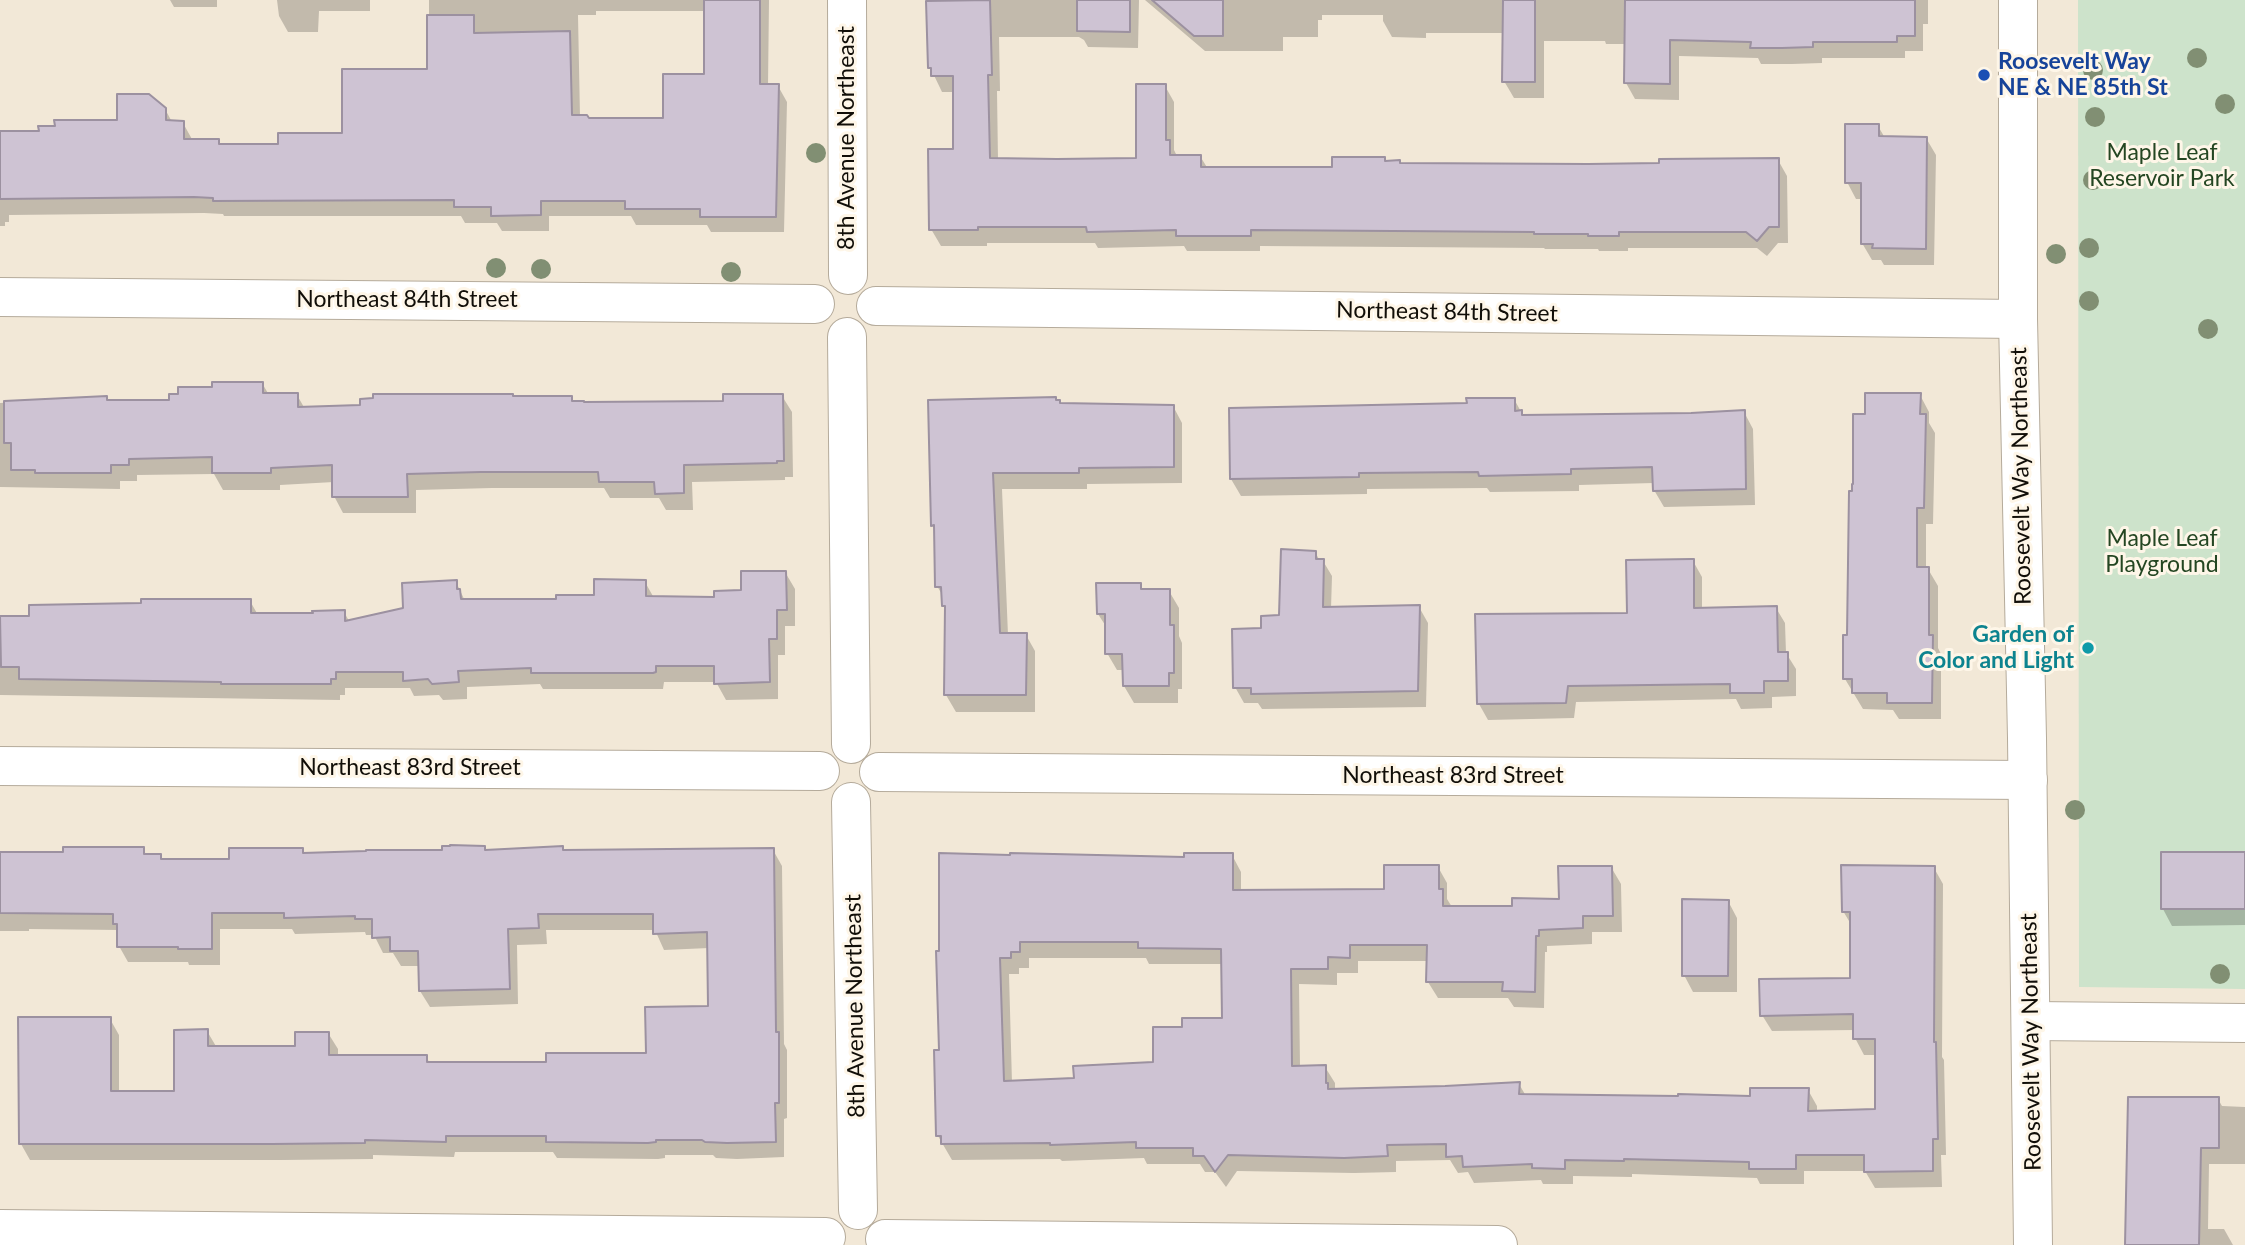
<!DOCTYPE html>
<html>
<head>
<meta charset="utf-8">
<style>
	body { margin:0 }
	canvas { display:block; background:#f2e8d7 }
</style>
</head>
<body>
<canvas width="2245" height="1245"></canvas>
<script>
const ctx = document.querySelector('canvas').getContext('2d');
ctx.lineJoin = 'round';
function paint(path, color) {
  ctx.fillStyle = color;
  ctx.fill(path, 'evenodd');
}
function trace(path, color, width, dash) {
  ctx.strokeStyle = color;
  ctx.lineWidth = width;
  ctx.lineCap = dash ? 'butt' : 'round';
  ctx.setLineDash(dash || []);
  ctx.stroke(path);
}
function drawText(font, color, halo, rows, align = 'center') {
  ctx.font = font + ' Lato,sans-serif';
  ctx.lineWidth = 6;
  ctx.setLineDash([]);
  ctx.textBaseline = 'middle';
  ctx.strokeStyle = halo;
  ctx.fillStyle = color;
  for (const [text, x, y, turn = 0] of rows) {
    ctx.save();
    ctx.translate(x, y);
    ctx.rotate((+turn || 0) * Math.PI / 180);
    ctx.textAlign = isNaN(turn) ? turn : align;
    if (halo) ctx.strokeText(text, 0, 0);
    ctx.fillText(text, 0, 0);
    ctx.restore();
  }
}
paint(new Path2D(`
	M2078,0h167v989l-166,-2z`), '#cde3cb');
paint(new Path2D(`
	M170,0h47v7h-43z
	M277,0h492l-1,86h10l9,16 -3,130h-73l-4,-7h-71l-5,-9h-82v15h-47l-5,-8h-32l-4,-7h-237l-1,-2 -19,-1 -195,2v7h-4v4h-5v-93h40l79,-11 46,-13 7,13 11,1 10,18h25l3,5h58l64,-11 86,-64v-71h-59v11h-51l-1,21h-30l-9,-16zM596,11h110v64l-41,45h-77l-8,-3 -2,-102h18z
	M927,0h212l-1,48 -50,-1 -4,-7 -5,-3h-80l1,54h-3l1,69 140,-1 27,-73 9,16v48l3,6h23l8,13h126l50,-10 2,4 14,2 188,1 190,-6 9,16 1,67h-10l-11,13 -10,-8h-129v3h-29l-1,-2h-53l-1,-1 -284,-2v5h-73l-3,-5 -86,2 -3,-5h-108v3h-46l-10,-17 24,-79v-58h-13l-12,-25z
	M1145,0h783v24h-5v27h-18v7h-83v5l-30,1h-31l-3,-6 -79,-2v44l-44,-1 -9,-16v-39h-20l-1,-3h-61v57h-30l-10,-17 1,-48h-79v5l-34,-1 -9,-16v-6h-61v5h-4v17h-35v14h-78z
	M1878,126l7,12h41l10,17 -2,110h-50l-3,-5h-9l-10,-17 1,-44h-7l-9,-17z
	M262,383l7,12h28l8,14 208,-11h58l2,5h152l57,-7 10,16 1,65h-8v3l-93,2 1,28h-27l-7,-12h-49l-6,-10h-112l-76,2v23h-73l-9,-17v-14l-54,3v5h-57l-9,-16 -77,1v6h-17v8l-120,-2v-84l106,-6 3,5h62l42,-13z
	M1920,395l9,17v11l6,10 -2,91h-7v45h2l10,17v62l3,6v65h-42l-6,-9 -30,-1 -18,-30 3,-42 5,-144 14,-78z
	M1514,399l10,18 220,-5 9,17 2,76 -91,2 -10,-17v-7l-75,2v6l-89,1 -3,-4 -120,1v5l-126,2 -10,-17 -1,-70 238,-4z
	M1057,402l4,2 112,2 9,17v60l-95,1v5h-85l6,146h18l9,16v61h-79l-10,-17 1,-83 -4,-7v-9l-6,-10 -1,-56 -4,-5z
	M1315,552l5,9h3l9,15 -1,33 88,-2 9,16 -2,84 -164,2 -4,-6h-14l-9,-16 28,-57 18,-13z
	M1693,561l9,16v33l74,-2 9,15 1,30 10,16v27l-24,1v11l-31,1 -5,-10 -160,3 -2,16 -86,2 -9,-16 149,-89z
	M785,572l10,17v37h-10v29h-7v44l-52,1 -10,-18h-52l-1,7h-120l-3,-5 -73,3v12l-24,1 -4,-5 -25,1 -4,-8h-65v7h-5v5l-340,-5v-73l250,-21 8,14h57l29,-3 5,9 56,-11 51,-28 9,19h93l38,-4 49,-15 9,16 61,1 28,-7z
	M1140,585l4,6h25l10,17v28l3,7v46h-4v14h-44l-10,-17v-16h-7l-10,-17v-25l-9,-14z
	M143,849l4,7h13l3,4h67l72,-10 2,5 469,-5 9,16 2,178 3,6v68l-3,1v38l-47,2 -21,-1 -3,-3h-48v3l-7,1 -101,-1 -4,-6h-98l-1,5 -81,-2v4l-91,1h-252l-9,-16 89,-125 9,16v57l57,1 31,-62 10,17h80l31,-15 10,16v7h88l4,8h117l101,-9 62,-47 -1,-60 -45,2 -9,-20h-109l1,14 -30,1 1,59 -88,3 -10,-16v-25h-19l-8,-13h-10l-9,-18h-8l-1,-3 -70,2 -3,-5h-72v36h-31l-1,-3h-60l-9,-16v-16l-90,-1v2h-29v-77h64z
	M2245,854v71l-73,1 -9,-17z
	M1232,855l9,17v20l145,-1 52,-24 9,16v16l5,8h62l46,-6v-34h51l10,17 1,48h-30v12l-45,2v6h-2l-1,56 -30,-1 -6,-9h-70l-10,-16v-21h-70v12h-21v12l-38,-1 1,83h25l10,16v8l184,-7 7,12 226,1 56,-7 9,16v6l59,-1v-56h-12l-9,-17v-8l-83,1 -10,-16 90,-36v-53l-9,-15 91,-43 9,16 -1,173 2,3 2,95h-5l1,32 -67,1 -10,-17h-61v13h-44l-3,-6 -125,-4v3l-59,-1v8h-30l-2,-4 -67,3 -6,-11 -10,1 -8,-13 -54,1v11l-42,1 -117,-2 -11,16 -11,-15h-10l-5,-8h-53l-3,-6 -82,3 -2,-2 -108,1 -14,-24 3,-85 -3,-99 248,-93zM1029,958h117l3,6h74v56l-69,43 -79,17 -63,3 -3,-109h10v-6h10z
	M1728,901l9,17v74h-44l-9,-17z
	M2218,1099l4,7 23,1v57h-36l-1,65h16l9,16h-106z`), '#0003');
const building = new Path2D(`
	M704,0h56v84h19l-3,133h-76v-8h-75v-8h-84v14l-50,1v-9h-37v-7l-241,1v-3l-19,-1 -194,2v-68h39l-1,-5h17l-1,-6h63v-26h32l17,14v12l18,1v18h35v5h59v-11h64v-64h85v-54h47v18l96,-2 2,84h15l2,3h74v-44h41z
	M990,0l2,75h-4l2,83 67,1 79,-1v-74h30v56h4v15h31v12h131v-10h53v4l15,-1v3l188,1 71,-1v-4l120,-1v69h-10l-12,14 -11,-9h-127v4h-31v-2h-54v-2l-283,-2v6h-75v-6l-89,2 -1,-5h-108v3h-49l-1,-81h25v-73h-22v-8h-3l-2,-67z
	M1077,0h53v32l-53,-1z
	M1152,0h71v36h-29z
	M1503,0h32v82h-33z
	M1625,0h290v36h-18v6h-84v5l-31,1h-32l1,-6 -81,-2v44l-46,-1z
	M1845,124h34v12l48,1 -1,112 -54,-1 1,-4h-12v-61h-16z
	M212,382h51v11h35v14l62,-2v-6l13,-1v-4h140v2h59v5h12v1l139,-1v-7h60l1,67h-7v2l-93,2v28l-29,1 -1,-12h-55l-1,-10h-117l-74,2 1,23h-76v-32l-61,3v5h-59v-16l-83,2v6h-18v8h-76v-3h-24v-27h-7v-42l103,-5v4h62v-6h9v-7h34z
	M1865,393h56l-1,21h6l-2,94h-7v59h12v68h4l-1,68h-45v-10h-35v-14h-9v-44h4l2,-144h3v-7h1v-70h12z
	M1056,397v3h4v3l114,2v62l-95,1v5h-86l7,160h27l-1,62h-82l1,-89h-3l-1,-19h-6l-1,-62 -3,1 -3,-126z
	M1466,398h49v13l7,-1v5l169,-2 54,-3 1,79 -93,2 -1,-24 -81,2v5l-92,2 -1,-4 -119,1v4l-129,2 -1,-71 238,-5z
	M1281,549l35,2v8h8l-1,48 97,-2 -2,86 -167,3v-6h-18l-1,-59 29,-1v-12l18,-1z
	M1692,559h2v49l83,-2 1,46h10v29h-24v12h-34v-9l-162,2 -2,17 -89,1 -2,-90 152,-1 -1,-53z
	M741,571h45l1,39h-10v29h-8l1,43 -56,2v-18h-58v6l-3,1h-122v-5l-73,3 1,11 -27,2 -4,-5 -25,2v-9h-67v7h-5v5h-110v-2l-202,-3v-12h-18l-1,-51h29v-11l112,-2v-4h110v14h62l-1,-2 33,-1v11l58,-13 -1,-25 55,-3v9h3l1,10h95v-4h38v-16l52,1v16l68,1v-6l27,-1z
	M1096,583h45v6h29v36h4v48h-5v13h-46l-1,-32h-17v-40h-8z
	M450,845l35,1v4l78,-4v4l211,-2 2,184h3v71h-4l1,39 -49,1 -22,-1 -3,-2h-46v2l-8,1 -102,-1v-6h-100v6l-81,-2v3l-93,1h-253l-1,-127h93v74h63v-61l34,-1v17h87v-14h34v23h98v7h119v-9h100l-1,-46 63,-1 -1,-74 -54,2v-20h-115l1,14 -31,1 2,60 -91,2 -1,-40h-28v-14l-18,1v-19h-17v-3l-71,2v-5h-72v36h-34v-2h-61v-23h-4v-10l-113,-1v-61h63v-5h81v7h17v5h68v-11h74v5l63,-2v-1h76v-4h8z
	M2161,852h84v57h-84z
	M939,853l71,2v-2l174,4v-4h49v37l151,-1v-24h55v24h4v17h69v-8l47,1 -1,-33h54l1,50h-30v12l-44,2v6h-3l-1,56 -33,-1 1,-9h-77l1,-37h-77v13l-22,-1v12h-37l1,97 34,-1v18h2v6l117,-3 75,-4 -1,12 159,2v-2l72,2v-8h59l-1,23 67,-2v-70h-22v-25l-93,2 -1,-37 91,-1v-66h-8l-1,-47 94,1 -1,176h2l2,97h-5v32l-69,1v-17h-68v14h-47v-7l-125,-3v2l-59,-1v9l-33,-1v-4l-69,3 -1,-11 -16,1v-13l-59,1 1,11 -44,2 -116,-3 -13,17 -11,-16h-11v-8h-57v-6l-86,3v-2l-109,1v-8h-5l-2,-86h5l-3,-99h3zM1020,942h118v6l83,1 1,69h-40v9h-29v35l-80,4 1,12 -70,3 -4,-123h11v-6h9z
	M1682,899l47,1 -1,76h-46z
	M2128,1097h91v51h-18l-2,97h-74z`);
paint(building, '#cec3d3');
trace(building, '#9c91a0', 2);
const street = new Path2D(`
	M847,0l1,275
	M0,297l815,7
	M876,306l1142,13
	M847,337l4,407
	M0,766l820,5
	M879,772l1149,8
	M851,802l7,408
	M2031,1021l214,2
	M0,1229l826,8
	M885,1239l613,6`);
const secondary = new Path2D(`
	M2018,0v319l9,419 6,507`);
trace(street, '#b5ab9b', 40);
trace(secondary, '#b5ab9b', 40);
trace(street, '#fff', 38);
trace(secondary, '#fff', 38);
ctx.fillStyle = '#818f73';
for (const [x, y] of [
	[2197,58],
	[2093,70],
	[2225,104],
	[2095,117],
	[816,153],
	[2093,180],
	[2089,248],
	[2056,254],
	[496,268],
	[541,269],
	[731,272],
	[2089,301],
	[2208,329],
	[2075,810],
	[2220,974]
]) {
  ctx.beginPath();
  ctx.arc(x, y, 10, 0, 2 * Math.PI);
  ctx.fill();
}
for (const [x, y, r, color] of [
	[1984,75,7,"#1a4fb4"],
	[2088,648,7,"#0f9aa8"]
]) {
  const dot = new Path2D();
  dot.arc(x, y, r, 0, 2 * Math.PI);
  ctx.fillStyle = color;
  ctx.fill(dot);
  trace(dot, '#fef6e8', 2.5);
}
drawText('bold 23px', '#164399', '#fef6e8', [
	["Roosevelt Way",1998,62],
	["NE & NE 85th St",1998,88]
], 'left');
drawText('23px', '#110e08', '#fef6e8', [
	["8th Avenue Northeast",847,138,-90],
	["Northeast 84th Street",407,300],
	["Northeast 84th Street",1447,312,1],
	["Roosevelt Way Northeast",2021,476,-91],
	["Northeast 83rd Street",410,768],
	["Northeast 83rd Street",1453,776],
	["8th Avenue Northeast",855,1006,-91],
	["Roosevelt Way Northeast",2031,1042,-91]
]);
drawText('23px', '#244622', '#fef6e8', [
	["Maple Leaf",2162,153],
	["Reservoir Park",2162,179],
	["Maple Leaf",2162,539],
	["Playground",2162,565]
]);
drawText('bold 23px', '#0d838f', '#fef6e8', [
	["Garden of",2074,635],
	["Color and Light",2074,661]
], 'right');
</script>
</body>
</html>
